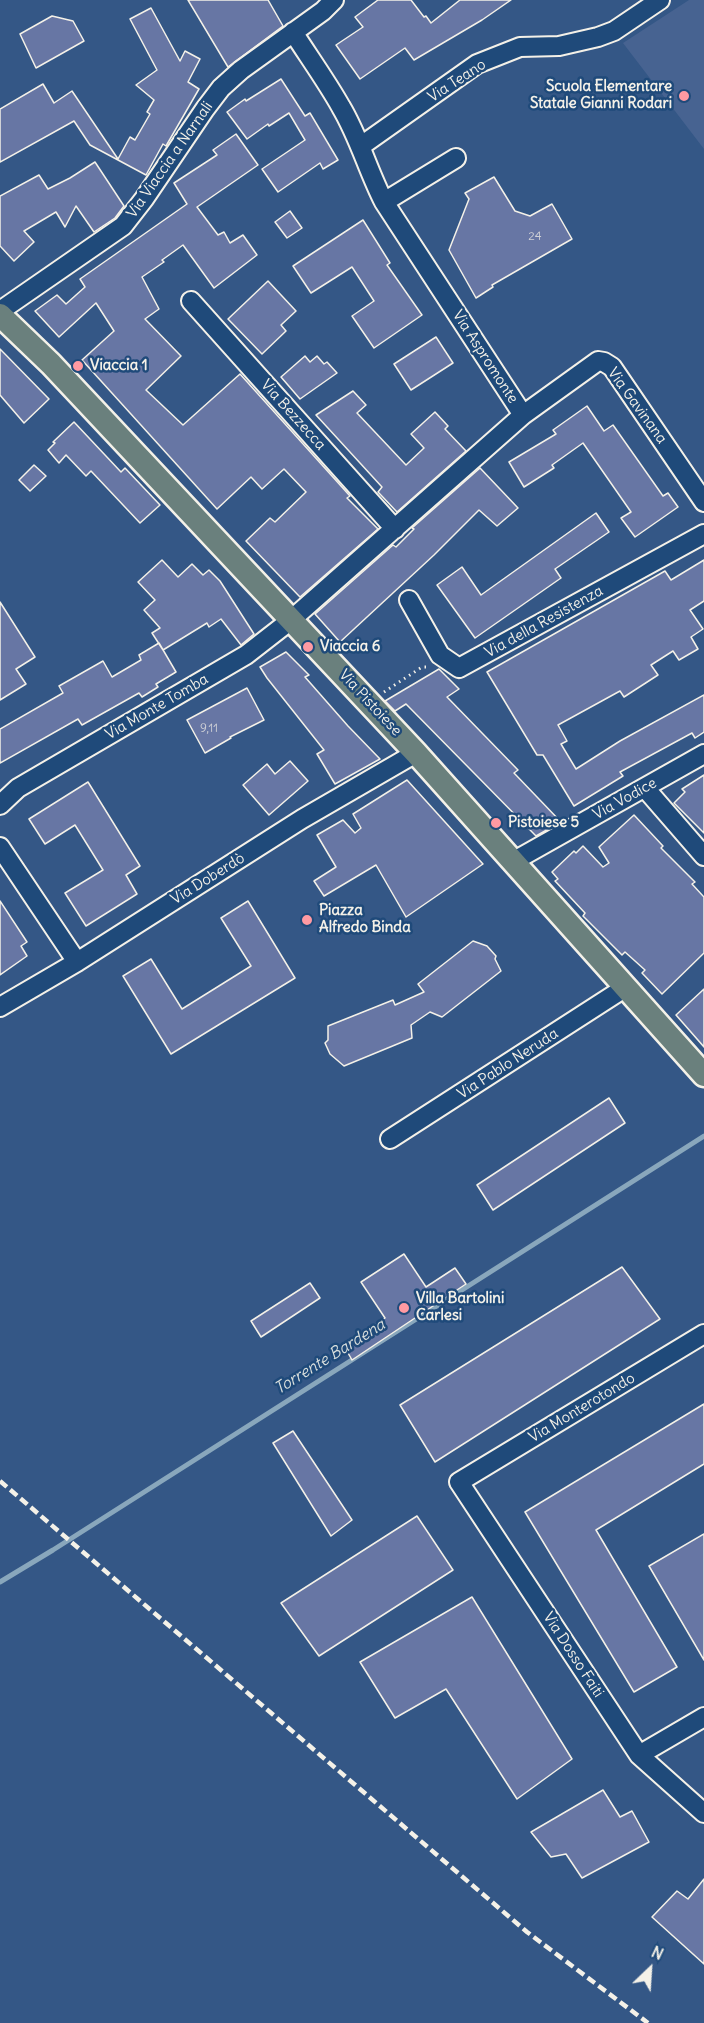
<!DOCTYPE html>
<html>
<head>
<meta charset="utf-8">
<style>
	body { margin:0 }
	#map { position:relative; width:704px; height:2023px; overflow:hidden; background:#345786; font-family:Delius,sans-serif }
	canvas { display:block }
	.north { position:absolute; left:620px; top:1939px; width:60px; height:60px; -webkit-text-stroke:4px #1f4a7a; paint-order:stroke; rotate:25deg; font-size:16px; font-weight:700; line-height:24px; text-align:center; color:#f4f1e8 }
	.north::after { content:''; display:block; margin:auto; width:21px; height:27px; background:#f4f1e8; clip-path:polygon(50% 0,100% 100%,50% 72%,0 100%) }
</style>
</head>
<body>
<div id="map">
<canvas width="704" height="2023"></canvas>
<div class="north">N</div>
</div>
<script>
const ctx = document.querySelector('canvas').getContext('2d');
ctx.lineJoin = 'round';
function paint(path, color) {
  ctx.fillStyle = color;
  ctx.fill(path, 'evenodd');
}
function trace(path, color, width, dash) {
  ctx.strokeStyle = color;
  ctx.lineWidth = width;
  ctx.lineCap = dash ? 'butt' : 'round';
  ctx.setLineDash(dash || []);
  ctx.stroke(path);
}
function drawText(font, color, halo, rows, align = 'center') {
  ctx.font = font + ' Delius,sans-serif';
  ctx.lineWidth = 5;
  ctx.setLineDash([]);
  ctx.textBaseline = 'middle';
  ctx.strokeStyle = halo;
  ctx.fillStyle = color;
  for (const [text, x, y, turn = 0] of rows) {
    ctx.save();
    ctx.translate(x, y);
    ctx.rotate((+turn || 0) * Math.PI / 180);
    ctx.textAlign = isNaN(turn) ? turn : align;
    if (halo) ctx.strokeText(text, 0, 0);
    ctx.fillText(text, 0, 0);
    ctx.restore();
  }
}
paint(new Path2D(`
	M689,0h15v149l-81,-106z`), '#476391');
trace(new Path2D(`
	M0,1582l53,-32 651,-414`), '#89a7bc', 5);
const building = new Path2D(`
	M188,0h80l15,26 -55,41z
	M378,0h33l13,17 2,-1 5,7 29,-23h51l-29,20 -68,40 -9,-12 -45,31 -24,-34 27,-18 -8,-10z
	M151,8l29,53 5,-10 15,8 -12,23 11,7 -33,57 -3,-2 -17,31 -56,-30 -16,-24 -74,41v-53l43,-25 11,19 18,-12 46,68 12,-22 5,3 15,-26 -3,-2 7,-12 -18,-15 21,-15 -27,-51z
	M52,16l21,5 11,20 -48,27 -16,-34z
	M281,79l24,37 5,-3 28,47 -15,9 -3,-6 -42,29 -16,-23 43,-29 -16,-27 -20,13 -1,-2 -21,15 -20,-27 18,-13 1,2z
	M236,134l22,31 -61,42 21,28 6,-3 6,11 13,-8 14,20 -43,33 -31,-43 -21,15 2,2 -22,15 17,32 -14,10 36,37 -35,34 37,35 57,-51 110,122 -3,2 31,31 -78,68 -54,-56 24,-23 5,4 31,-30 -22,-23 -22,20 -11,-12 -34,32 -135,-149 32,-29 -18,-28 -37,34 -24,-26 22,-16 9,9 19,-17 -5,-8 107,-75 -13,-21 43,-28 -4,-5z
	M95,162l29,44 -9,12 -21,14 -18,-26 -11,21 -9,-15 -32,19 10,11 -20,19 -14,-15v-50l39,-21 9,14 22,-11z
	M494,177l21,34 15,5 22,-12 20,35 -80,46 1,2 -17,11 -27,-48 20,-51 -4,-6z
	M290,211l12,17 -15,10 -12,-16z
	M363,220l27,43 -3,2 35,50 -48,33 -22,-32 22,-15 -22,-34 -41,26 -18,-27z
	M268,281l28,30 -15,14 5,6 -24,23 -34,-35z
	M436,337l17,26 -42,27 -17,-26z
	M0,349l49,50 -25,24 -24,-28z
	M305,356l5,6 7,-6 7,8 3,-2 10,11 -37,26 -19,-22z
	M353,391l13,14 -9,8 49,52 18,-17 -13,-14 24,-22 13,14 -3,3 21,22 -69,61 -19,-20 4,-5 -66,-72z
	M587,406l17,25 9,-6 50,71 5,-3 10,14 -43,30 -14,-19 10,-6 -48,-69 -31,22 2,3 -30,19 -15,-25 47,-28 -3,-4z
	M74,422l47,50 4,-4 35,37 -20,18 -49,-52 -5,5 -20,-21 -7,8 -11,-13 7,-7 -2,-1z
	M34,465l12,11 -16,15 -11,-11z
	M480,468l38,40 -21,18 -18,-16 -45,45 -94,87 -25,-28 78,-69 3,2 18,-18 -2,-1z
	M596,513l13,19 -54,37 6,9 -86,60 -38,-53 25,-18 19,28z
	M162,560l16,17 14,-13 11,11 6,-5 11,11 34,53 -13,11 -20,-26 -12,8 -2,-4 -44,27 -11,-17 8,-5 -16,-18 11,-10 -17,-18z
	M704,560v41l-14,9 13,19 -12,8 7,12 -19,11 -6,-9 -22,14 7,10 -34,22 -4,-6 -62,34 9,16 -6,3 15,25 44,-28 84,-46v37l-9,6 -3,-5 -72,39 3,4 -49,30 -31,-51h-6l-50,-83 178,-101 6,9z
	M0,602l35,55 -19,12 10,15 -26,16z
	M159,643l17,29 -20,12 2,3 -16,10 -3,-4 -57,32 -4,-6 -78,44v-34l63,-36 -4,-7 44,-25 9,16 29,-17 -2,-5z
	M286,652l23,23 -4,2 43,49 32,33 -45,25 -18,-30 7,-4 -57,-72 -7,-11z
	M439,669l20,20 -12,8 71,73 -4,3 47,49 -25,14 -130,-132 -11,7 -10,-10z
	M247,688l17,32 -34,17 1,1 -26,15 -18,-33z
	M290,761l18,20 -39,34 -26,-30 24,-21 8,10z
	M704,775v58l-30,-30 11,-11 -3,-3z
	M407,780l76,84 -77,53 -30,-52 -52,31 -10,-15 22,-14 -19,-32 26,-15 12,13 6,-5 -8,-14z
	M88,782l52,84 -14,9 11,19 -51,32 -21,-33 38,-23 -28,-45 -30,19 -16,-25z
	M634,815l29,31 -2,2 34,34 -3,2 12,13v56l-42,41 -20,-21 3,-3 -20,-18 -3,3 -39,-39 2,-3 -30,-32 3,-2 -6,-7 22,-21 2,2 7,-7 20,21 6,-4 -10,-16z
	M0,901l27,41 -6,4 6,10 -27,19z
	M248,901l47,77 -124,76 -48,-78 28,-17 31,50 69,-43 -30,-48z
	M473,941l14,5 9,10 -1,3 6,12 -59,46 -12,-5 -19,13 1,13 -68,28 -14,-12 -5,-11 3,-3v-14l65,-26 2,5 29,-13 -6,-8z
	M704,989v58l-28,-32z
	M609,1098l16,25 -132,87 -16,-25z
	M404,1254l22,33 29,-19 11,16 -114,76 -8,-14 41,-28 -24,-36z
	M622,1267l38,52 -225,143 -35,-57z
	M310,1283l10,15 -59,39 -10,-16z
	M704,1404v60l-108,66 81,137 -43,25 -109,-180z
	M293,1431l59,89 -21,16 -58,-93z
	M417,1516l36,54 -134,86 -38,-53z
	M704,1534v126l-55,-94z
	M472,1597l100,162 -55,40 -71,-110 -51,29 -35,-56z
	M603,1790l17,27 12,-6 17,31 -67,36 -16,-24 -15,3 -20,-25z
	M704,1879v85l-52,-47 25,-26 11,8z`);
paint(building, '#6776a4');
trace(building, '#f4f1e8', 1.5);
const minor = new Path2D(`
	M293,32c16,25 34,50 48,75 18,30 27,64 43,95l139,213
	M361,146l116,-82 43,-17 39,-1 39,-9 16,-6 46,-31
	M384,202l72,-44
	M191,301l204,228
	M0,311l123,-85 21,-27 61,-90 16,-21 20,-18 82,-59 11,-11
	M409,600l31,55 19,13 245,-134
	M645,788l59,68
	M0,805l18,-17 228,-133 45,-35 232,-205 75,-54 6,1 8,5 92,135
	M0,847l77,115
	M514,861l190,-107
	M0,1007l77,-45 225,-143 114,-66
	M390,1139l236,-152
	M704,1334l-245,148 180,273 65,58
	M639,1755l65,-38`);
const major = new Path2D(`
	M0,315l51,49 365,389 288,322`);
trace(minor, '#f4f1e8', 22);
trace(major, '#f4f1e8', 27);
trace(new Path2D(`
	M384,692l38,-25h8`), '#f4f1e8', 3, [1.5, 4.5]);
trace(minor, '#1f4a7a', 18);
trace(major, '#6a807d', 22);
trace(new Path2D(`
	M0,1481l527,451 121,91`), '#f4f1e8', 4.5, [9, 4.5]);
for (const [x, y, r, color] of [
	[684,96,6,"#ff9aa2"],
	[78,366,6,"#ff9aa2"],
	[308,647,6,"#ff9aa2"],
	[496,823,6,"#ff9aa2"],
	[307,920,6,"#ff9aa2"],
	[404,1308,6,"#ff9aa2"]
]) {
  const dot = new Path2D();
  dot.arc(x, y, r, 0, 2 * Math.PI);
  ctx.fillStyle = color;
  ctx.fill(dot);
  trace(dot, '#1f4a7a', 2);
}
drawText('12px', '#d1d2d7', null, [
	["24",535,237],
	["9,11",209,729]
]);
drawText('15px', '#f4f1e8', '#1f4a7a', [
	["Via Teano",457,81,-33],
	["Via Viaccia a Narnali",170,160,-55],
	["Via Aspromonte",485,357,57],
	["Via Gavinana",637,406,54],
	["Via Bezzecca",293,415,48],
	["Via della Resistenza",544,622,-29],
	["Via Pistoiese",370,703,47],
	["Via Monte Tomba",157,707,-30],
	["Via Vodice",625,799,-29],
	["Via Doberdò",208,879,-32],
	["Via Pablo Neruda",508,1064,-33],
	["Via Monterotondo",582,1408,-31],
	["Via Dosso Faiti",573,1655,57]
]);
drawText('bold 15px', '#f4f1e8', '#1f4a7a', [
	["Scuola Elementare",672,87,"right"],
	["Statale Gianni Rodari",672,104,"right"],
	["Viaccia 1",90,366],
	["Viaccia 6",320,647],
	["Pistoiese 5",508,823],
	["Piazza",319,911],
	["Alfredo Binda",319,928],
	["Villa Bartolini",416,1299],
	["Carlesi",416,1316]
], 'left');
drawText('italic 16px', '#d9dfdd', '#1f4a7a', [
	["Torrente Bardena",330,1357,-32]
]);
</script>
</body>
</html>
